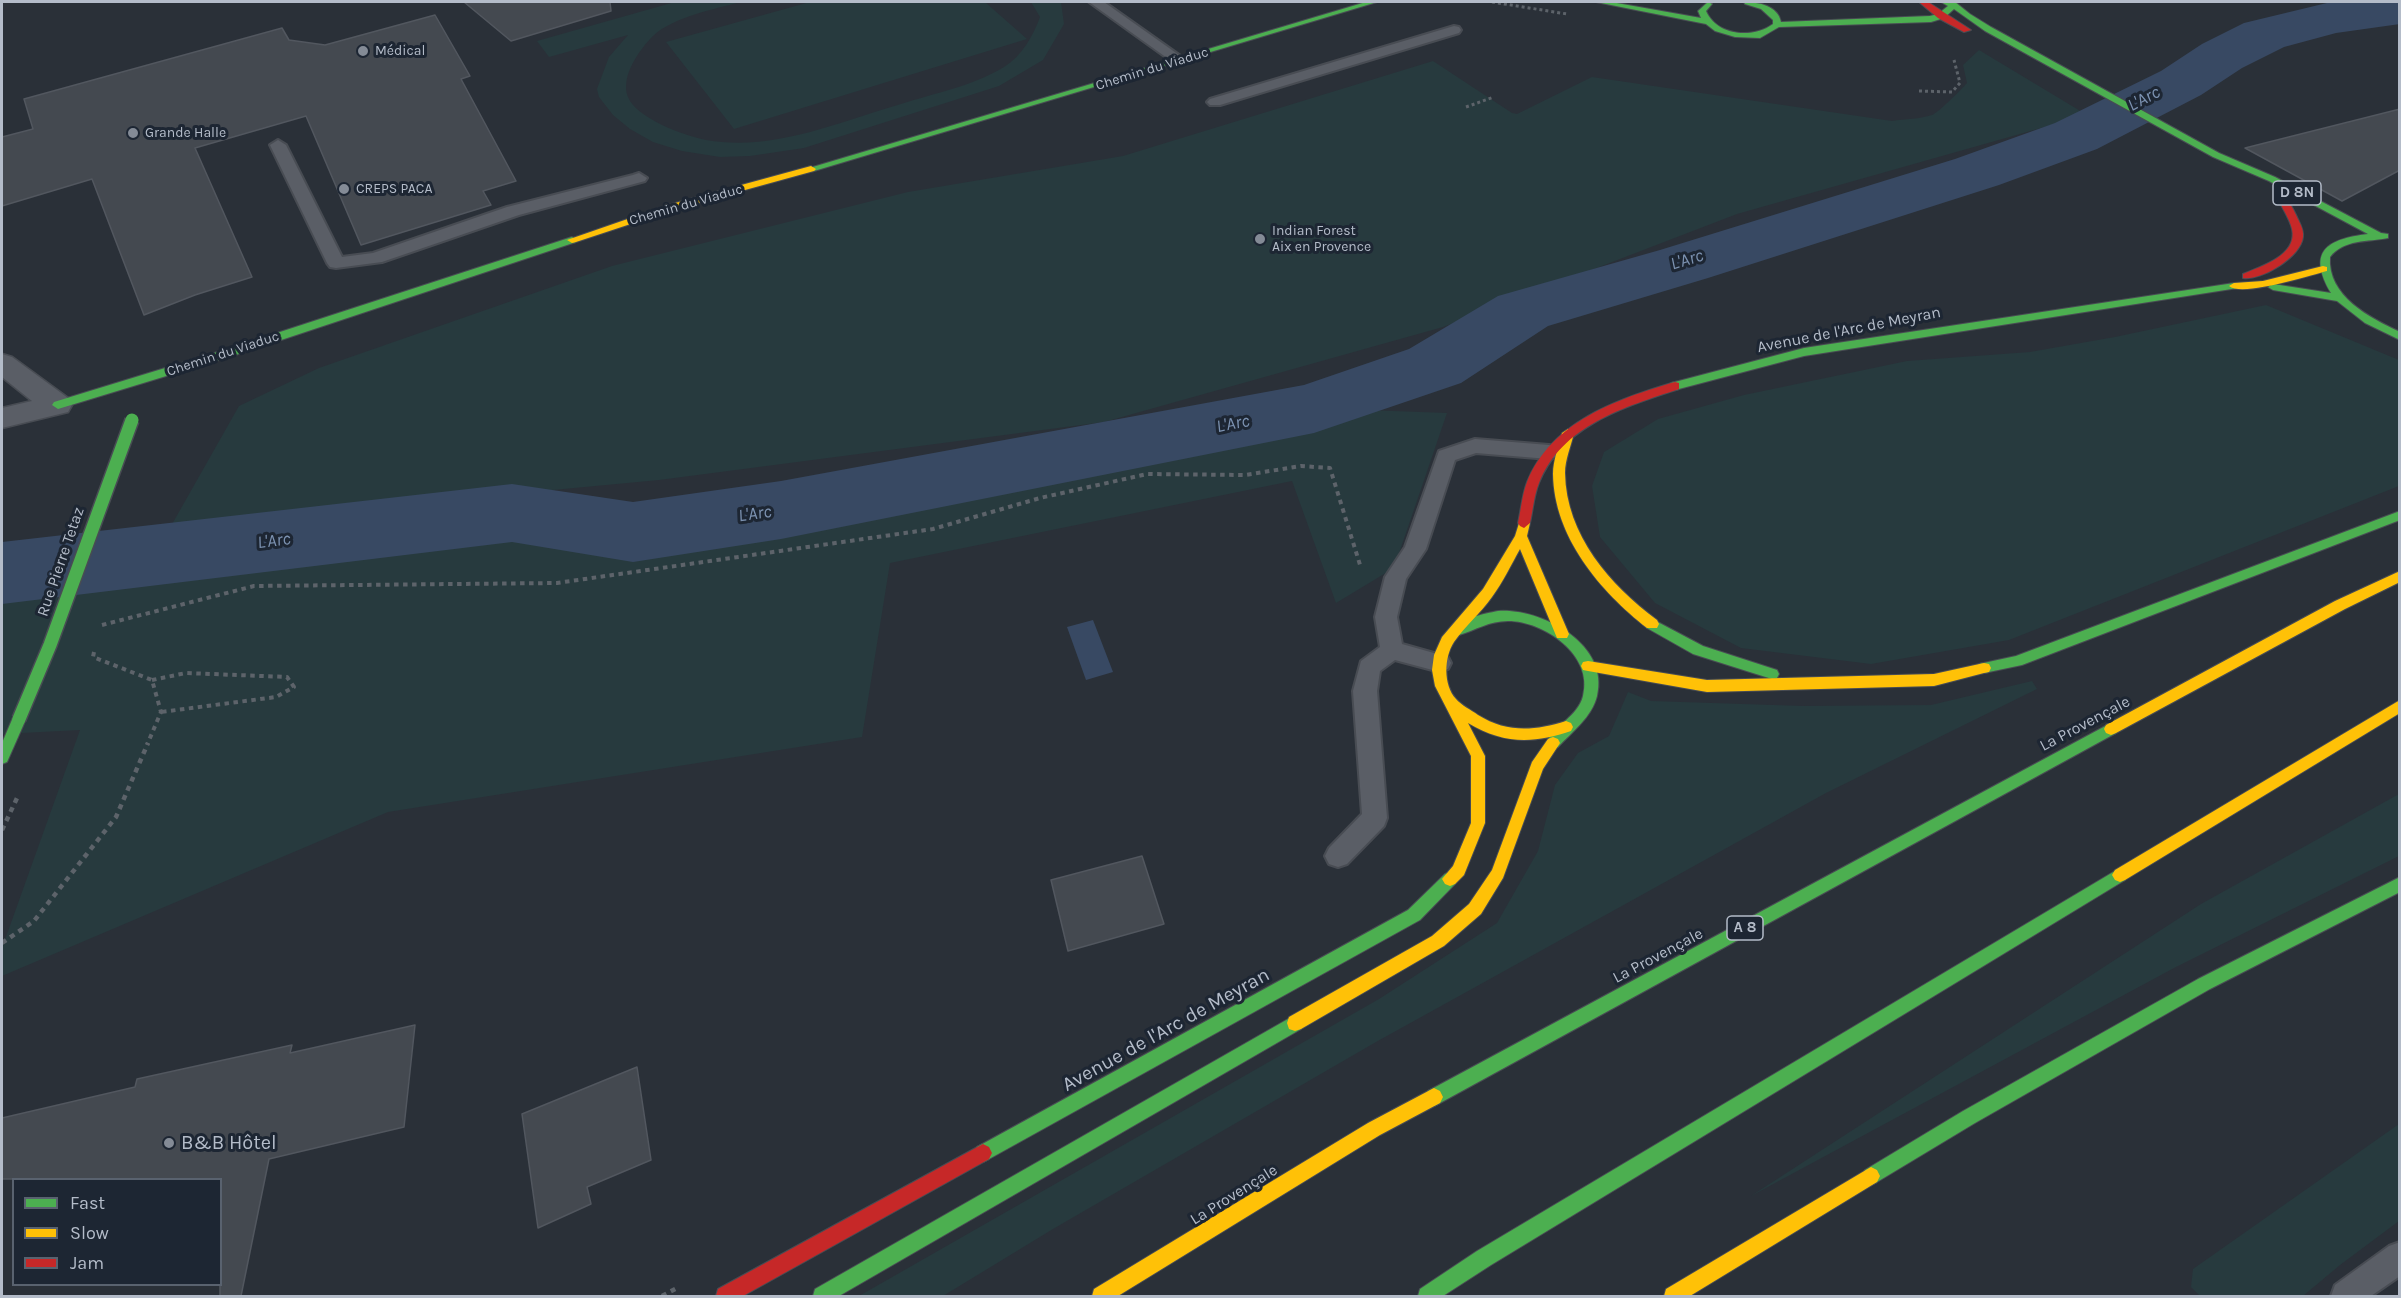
<!DOCTYPE html>
<html>
<head>
<meta charset="utf-8">
<style>
	body { margin:0 }
	#map { position:relative; width:2401px; height:1298px; overflow:hidden; background:#2a3038; font-family:Karla,sans-serif }
	canvas { display:block }
	.frame { position:absolute; inset:0; border:3px solid #b4bcc9; pointer-events:none }
	.legend { position:absolute; left:12px; top:1178px; width:210px; height:108px; box-sizing:border-box; background:#1d2633; border:2px solid #59626f; margin:0; padding:8px 10px; list-style:none; font-size:18px; color:#b4bcc9 }
	.legend li { display:flex; align-items:center; gap:12px; height:30px }
	.legend b { width:30px; border:2px solid #59626f }
</style>
</head>
<body>
<div id="map">
<canvas width="2401" height="1298"></canvas>
<div class="frame"></div>
<ul class="legend">
<li><b style="height:8px;background:#4caf50"></b>Fast</li>
<li><b style="height:8px;background:#ffc107"></b>Slow</li>
<li><b style="height:8px;background:#c62828"></b>Jam</li>
</ul>
</div>
<script>
const ctx = document.querySelector('canvas').getContext('2d');
ctx.lineJoin = 'round';
function paint(path, color) {
  ctx.fillStyle = color;
  ctx.fill(path, 'evenodd');
}
function trace(path, color, width, dash) {
  ctx.strokeStyle = color;
  ctx.lineWidth = width;
  ctx.lineCap = dash ? 'butt' : 'round';
  ctx.setLineDash(dash || []);
  ctx.stroke(path);
}
function drawText(font, color, halo, rows, align = 'center') {
  ctx.font = font + ' Karla,sans-serif';
  ctx.lineWidth = 6;
  ctx.setLineDash([]);
  ctx.textBaseline = 'middle';
  ctx.strokeStyle = halo;
  ctx.fillStyle = color;
  for (const [text, x, y, turn = 0] of rows) {
    ctx.save();
    ctx.translate(x, y);
    ctx.rotate((+turn || 0) * Math.PI / 180);
    ctx.textAlign = isNaN(turn) ? turn : align;
    if (halo) ctx.strokeText(text, 0, 0);
    ctx.fillText(text, 0, 0);
    ctx.restore();
  }
}
paint(new Path2D(`
	M675,2h66c-26,7 -68,15 -88,34 -14,14 -33,41 -25,61 8,21 57,39 78,43 67,12 132,-18 195,-36 34,-11 72,-18 103,-37 18,-11 29,-31 36,-50l-9,-15h30l3,22 -21,36 -44,26 -195,62 -54,8 -30,1 -38,-6 -29,-9 -23,-13 -17,-14 -14,-18 -2,-8 12,-32 19,-22 -79,22 -12,-16z
	M810,2h175l42,37 -293,90 -68,-87z
	M1979,50l108,65 -350,99 -294,113 -339,95 -445,58 -488,46 68,-120 80,-38 293,-102 296,-74 215,-36 310,-95 79,52 5,1 75,-37 300,44c13,-2 28,-2 40,-6 6,-2 30,-26 35,-32l-4,-18z
	M2266,305l133,55v126l-390,154 -138,24 -130,-16 -86,-45 -55,-66 -8,-51 12,-34 54,-33 86,-24 163,-34 123,-9 85,-15z
	M1313,408l134,5 -53,155 -58,35 -44,-122 -402,82 -28,174 -474,75 -386,164v-28l78,-218 -78,4v-161l510,-60 121,19z
	M2032,681l5,8 -211,104 -450,249 -323,187 -110,67h-84l520,-297 118,-76 41,-72 17,-66 23,-32 31,-17 19,-44 23,9 152,5 128,-1z
	M2399,794v62l-225,112 -423,228 450,-292z
	M2399,1124v97l-59,44 -37,31h-103l-9,-9 2,-18z`), '#273a3e');
paint(new Path2D(`
	M1093,620l20,52 -27,8 -19,-53z`), '#384963');
paint(new Path2D(`
	M2331,2h69v22l-64,9 -52,14 -42,21 -41,27 -104,54 -98,36 -291,93 -160,48 -87,57 -147,50 -533,106 -148,23 -121,-20 -510,62v-62l510,-58 121,18 148,-21 523,-96 105,-36 89,-53 162,-46 295,-91 100,-36 106,-52 41,-27 42,-21z`), '#384963');
const building = new Path2D(`
	M464,2h146l1,9 -100,30z
	M435,15l35,61 -9,3 55,102 -33,10 8,14 -130,40 -55,-129 -111,32 57,129 -57,18 -51,20 -52,-136 -90,27v-69l31,-8 -9,-30 258,-71 7,12 36,5z
	M2400,109v61l-58,31 -97,-53z
	M1142,856l22,68 -96,27 -17,-71z
	M415,1025l-11,102 -135,32 -28,137h-21v-117h-218v-61l133,-31 2,-8 155,-34 -2,8z
	M637,1067l14,93 -64,27 4,17 -53,24 -16,-114z`);
paint(building, '#444950');
trace(building, '#52575f', 1.5);
const lane = new Path2D(`
	M1089,2h15l82,58 -2,3h-10z
	M1454,26l5,1 2,3 -2,3 -239,72h-10l-3,-3 3,-3z
	M278,140l8,5 56,112 31,-4 134,-46 126,-32 6,-2 8,5 -2,3 -126,34 -137,47 -46,6 -6,-1 -3,-4 -57,-118z
	M1475,439l74,6 7,2 3,5 -3,5 -7,2 -73,-6 -21,7 -29,89 -20,30 -9,38 5,27 46,13 3,6 -3,6 -8,3 -45,-12 -15,11 -3,20 10,127 -3,8 -37,38 -9,3 -9,-3 -4,-8 4,-8 33,-34 -9,-123 8,-30 19,-14 -5,-30 10,-40 20,-30 34,-96z
	M2400,1242v34l-29,20h-40l4,-11 54,-39z`);
const street = new Path2D(`
	M2,354l10,3 56,41 4,7 -4,7 -66,16v-20l30,-7 -30,-24z`);
const fast = new Path2D(`
	M1366,2h11l-563,169 -8,-2z
	M1596,2h15l90,16 -3,-7 10,-9 4,2 -6,7c11,25 47,28 67,13v-4l-12,-11 -16,-5 -1,-2c15,0 34,4 37,20l149,-6 8,-2 10,-8 -7,-4h14l15,12 21,13 228,126 56,24 106,56 7,1v4c-20,4 -44,1 -58,19 -3,39 40,61 70,75v8l-35,-17 -28,-22 -64,-11 -5,-3 5,-3 58,9c-24,-41 -5,-54 37,-59l-99,-53 -56,-24 -228,-126 -31,-22 -10,9 -13,4 -152,5 -19,11 -25,-1 -20,-6 -9,-7z
	M572,237l5,3 -1,2 -331,110 -187,57 -6,-4 2,-3 183,-56z
	M2234,283l5,3 -1,2 -434,68 -129,34 -6,-4 2,-3 133,-35z
	M2400,511v9l-378,145 -38,8 -5,-1 -2,-4 2,-4 37,-8z
	M1498,611c43,-3 112,33 99,85 -5,21 -25,36 -39,51l-5,2 -5,-2 -2,-4c9,-18 32,-27 37,-47 11,-41 -39,-75 -75,-75 -19,0 -32,9 -49,14l-5,-1 -2,-4c8,-12 32,-16 46,-19z
	M1652,619l51,27 74,24 2,4 -2,4 -5,1 -79,-25 -46,-26 -2,-4 2,-4z
	M19,713l5,2 2,4 -19,43 -5,2v-21l12,-28z
	M2111,723l5,2 2,4 -2,4 -676,370 -6,3 -6,-3 -3,-6 3,-6z
	M2120,868l5,2 3,5 -3,5 -634,385 -48,31h-25l2,-7 57,-38z
	M1450,872l5,2 3,5 -3,5 -35,36 -431,239 -6,3 -6,-3 -3,-6 3,-6 431,-237 37,-36z
	M2400,877v15l-190,97 -235,134 -98,59 -6,3 -6,-3 -3,-6 3,-6 98,-59 235,-132z
	M1295,1015l6,2 2,6 -2,6 -462,267h-26l2,-7z`);
const slow = new Path2D(`
	M811,166l5,3 -2,2 -138,38 -100,33 -4,1 -5,-3 101,-35z
	M2323,266l4,1v4c-19,5 -85,26 -98,15l5,-3 29,-2z
	M1568,429l6,4c-3,13 -9,27 -9,40 1,62 45,112 92,147l2,4 -2,4h-10c-47,-37 -93,-91 -94,-154 0,-14 6,-28 9,-41z
	M1524,518l6,5 -3,13 42,98 -2,4h-10l-37,-89c-9,16 -17,33 -28,48 -11,16 -27,29 -38,45 -10,15 -11,43 2,57 5,6 15,11 22,16 29,18 56,16 88,6l5,2 2,4 -2,4c-37,13 -69,13 -103,-8l17,33v67l-21,52 -9,9 -5,2 -5,-2 -3,-5 11,-13 18,-43v-67l-36,-70 -3,-16 2,-15 8,-18 41,-48 32,-53 5,-16z
	M2400,571v11l-55,27 -229,124 -5,2 -5,-2 -2,-4 2,-4 229,-124z
	M1588,661l119,19 227,-6 50,-11 5,1 2,4 -2,4 -5,1 -50,13 -227,6 -119,-21 -5,-1 -2,-4 2,-4z
	M2400,700v13l-275,167 -5,2 -5,-2 -3,-5 3,-5z
	M1553,737l5,2 2,4 -17,26 -40,109 -22,36 -37,32 -143,83 -6,2 -6,-2 -2,-6 2,-6 143,-81 37,-32 23,-34 40,-108 16,-23z
	M1434,1088l6,3 3,6 -3,6 -60,32 -262,161h-26l2,-7 274,-166z
	M1871,1167l6,3 3,6 -3,6 -187,114h-26l2,-7z`);
const jam = new Path2D(`
	M1919,2h9l43,28 -7,2 -26,-14z
	M2285,200c6,3 8,9 11,15 3,7 8,14 7,22 -2,20 -42,44 -60,41v-4c19,-8 55,-19 49,-45 -2,-9 -8,-18 -12,-26z
	M1675,382l4,1v6c-54,18 -117,36 -140,94 -5,12 -6,27 -9,40l-6,5 -4,-2 -2,-3c3,-13 4,-28 9,-41 24,-60 90,-83 148,-100z
	M983,1144l6,3 3,6 -3,6 -246,137h-27l2,-7z`);
trace(lane, '#484c53', 4);
trace(street, '#484c53', 3);
trace(fast, '#484c53', 2);
trace(slow, '#484c53', 2);
trace(jam, '#484c53', 2);
trace(new Path2D(`
	M1492,2l75,12
	M1919,91l33,1 8,-9 -6,-23
	M1466,107l28,-10`), '#5d636a', 3, [3, 3]);
trace(new Path2D(`
	M102,625l152,-39 303,-3 376,-54 107,-31 107,-24 98,1 56,-9 29,2 31,100
	M94,652l-1,5 59,23 9,32 -14,33
	M152,680l34,-7 101,4 7,10 -18,10 -115,15`), '#5d636a', 4, [4.5, 4.5]);
trace(new Path2D(`
	M2,830l16,-34
	M2,943l32,-22 82,-104 32,-74
	M662,1296l15,-8`), '#5d636a', 4.5, [5, 5]);
paint(lane, '#5a5e66');
paint(street, '#5a5e66');
paint(fast, '#4caf50');
paint(slow, '#ffc107');
paint(jam, '#c62828');
const fastBridge = new Path2D(`
	M19,719l31,-74 82,-225`);
trace(fastBridge, '#484c53', 16, []);
trace(fastBridge, '#4caf50', 13);
for (const [x, y, r, color] of [
	[363,51,6,"#848b96"],
	[133,133,6,"#848b96"],
	[344,189,6,"#848b96"],
	[1260,239,6,"#848b96"],
	[169,1143,6,"#848b96"]
]) {
  const dot = new Path2D();
  dot.arc(x, y, r, 0, 2 * Math.PI);
  ctx.fillStyle = color;
  ctx.fill(dot);
  trace(dot, '#1d2633', 2);
}
drawText('14px', '#b4bcc9', '#1d2633', [
	["Médical",375,51],
	["Grande Halle",145,133],
	["CREPS PACA",356,189],
	["Indian Forest",1272,231],
	["Aix en Provence",1272,247]
], 'left');
drawText('14px', '#b4bcc9', '#1d2633', [
	["Chemin du Viaduc",1152,69,-17],
	["Chemin du Viaduc",686,205,-16],
	["Chemin du Viaduc",223,354,-18]
]);
for (const [x, y, w] of [
	[2297,193,48],
	[1745,928,36]
]) {
  const box = new Path2D();
  box.roundRect(x - w / 2, y - 12, w, 24, 4.5);
  ctx.fillStyle = '#1d2633';
  ctx.fill(box);
  trace(box, '#b4bcc9', 1.5);
}
drawText('bold 15px', '#b4bcc9', null, [
	["D 8N",2297,193],
	["A 8",1745,928]
]);
drawText('16px', '#b4bcc9', '#1d2633', [
	["Avenue de l'Arc de Meyran",1849,330,-11],
	["Rue Pierre Tetaz",61,562,-71],
	["La Provençale",2085,724,-28],
	["La Provençale",1658,956,-28],
	["La Provençale",1234,1195,-32]
]);
drawText('italic 18px', '#7c92b1', '#1d2633', [
	["L'Arc",2144,99,-28],
	["L'Arc",1687,260,-17],
	["L'Arc",1233,424,-11],
	["L'Arc",755,514,-8],
	["L'Arc",274,541,-7]
]);
drawText('20px', '#b4bcc9', '#1d2633', [
	["Avenue de l'Arc de Meyran",1166,1030,-29]
]);
drawText('20px', '#b4bcc9', '#1d2633', [
	["B&B Hôtel",181,1143]
], 'left');
</script>
</body>
</html>
